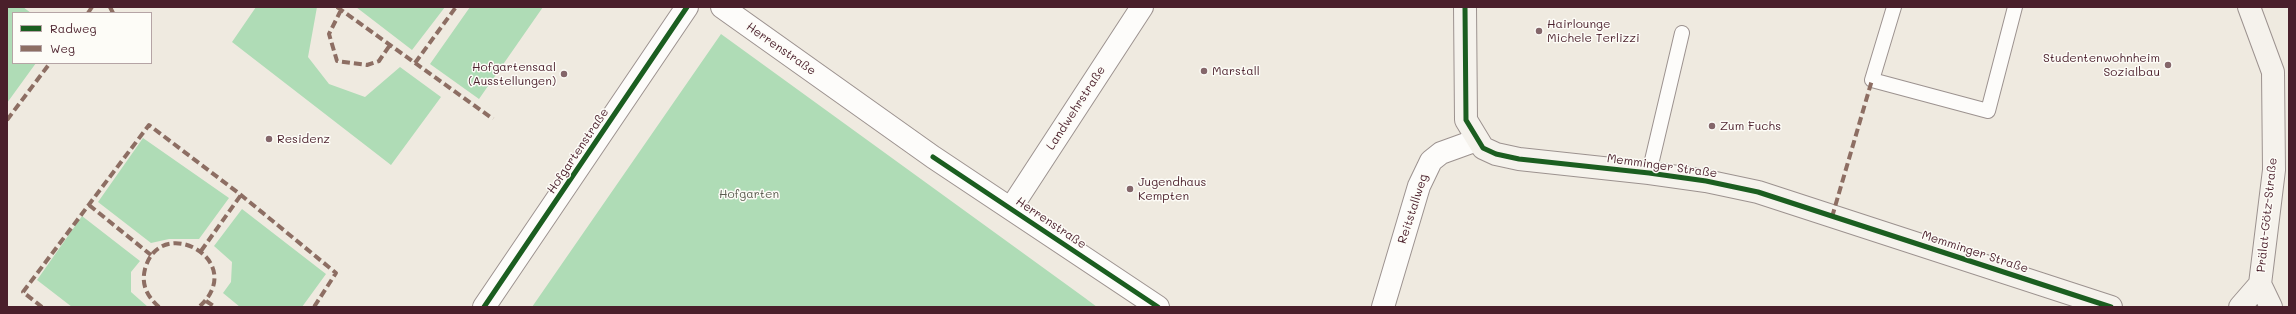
<!DOCTYPE html>
<html>
<head>
<meta charset="utf-8">
<style>
	body { margin:0 }
	#map { position:relative; width:2296px; height:314px; overflow:hidden; background:#efeae0; font-family:Mali,sans-serif }
	canvas { display:block }
	.frame { position:absolute; inset:0; border:8px solid #4a1f2b; pointer-events:none }
	.legend { position:absolute; left:12px; top:12px; width:140px; height:52px; box-sizing:border-box; background:#fdfcf7; border:1px solid #b5a4a5; margin:0; padding:5px 7px; list-style:none; font-size:12px; color:#4a1f2b }
	.legend li { display:flex; align-items:center; gap:8px; height:20px }
	.legend b { width:20px; border:1px solid #b5a4a5 }
</style>
</head>
<body>
<div id="map">
<canvas width="2296" height="314"></canvas>
<div class="frame"></div>
<ul class="legend">
<li><b style="height:5px;background:#1b5e20"></b>Radweg</li>
<li><b style="height:5px;background:#8d6e63"></b>Weg</li>
</ul>
</div>
<script>
const ctx = document.querySelector('canvas').getContext('2d');
ctx.lineJoin = 'round';
function paint(path, color) {
  ctx.fillStyle = color;
  ctx.fill(path, 'evenodd');
}
function trace(path, color, width, dash) {
  ctx.strokeStyle = color;
  ctx.lineWidth = width;
  ctx.lineCap = dash ? 'butt' : 'round';
  ctx.setLineDash(dash || []);
  ctx.stroke(path);
}
function drawText(font, color, halo, rows, align = 'center') {
  ctx.font = font + ' Mali,sans-serif';
  ctx.lineWidth = 3;
  ctx.setLineDash([]);
  ctx.textBaseline = 'middle';
  ctx.strokeStyle = halo;
  ctx.fillStyle = color;
  for (const [text, x, y, turn = 0] of rows) {
    ctx.save();
    ctx.translate(x, y);
    ctx.rotate((+turn || 0) * Math.PI / 180);
    ctx.textAlign = isNaN(turn) ? turn : align;
    if (halo) ctx.strokeText(text, 0, 0);
    ctx.fillText(text, 0, 0);
    ctx.restore();
  }
}
paint(new Path2D(`
	M7,7h16l8,6h-18v50h23l-29,40z
	M256,7h61l-9,50 21,27 36,13 35,-30 41,30 -50,68 -159,-123z
	M356,7h89l-33,43z
	M470,7h73l-64,92 -49,-35z
	M721,34l364,264 12,9h-565z
	M143,138l86,60 -30,41h-30l-18,4 -53,-41z
	M242,209l84,65 -24,33h-62l-17,-14 8,-11 1,-20 -18,-16z
	M82,216l58,45 -9,11v20l17,15h-76l-35,-27z`), '#afdcb6');
const lane = new Path2D(`
	M1894,7l-22,73 116,31 27,-104
	M1649,173l33,-140`);
const street = new Path2D(`
	M722,7l211,150 225,150
	M1011,208l131,-201
	M484,307l203,-300
	M1383,307l36,-121 12,-25 10,-8 36,-13`);
const secondary = new Path2D(`
	M1465,7l1,113 17,28 13,6 23,5 130,14 57,8 52,11 353,115
	M2249,7l24,65 1,98 -14,114 11,23
	M2240,307l20,-23`);
trace(lane, '#9c928f', 16);
trace(street, '#9c928f', 24);
trace(secondary, '#9c928f', 24);
trace(lane, '#fdfcfa', 14);
trace(street, '#fdfcfa', 22);
trace(secondary, '#f5f2ec', 22);
trace(new Path2D(`
	M110,7l3,6
	M337,7l156,112
	M341,10l-12,24 8,27 30,4 12,-4 11,-16
	M88,13l4,-6
	M415,63l41,-56
	M7,120l43,-57
	M89,205l62,50
	M1832,217l40,-137
	M201,251l40,-56
	M206,301l9,6
	M42,307l-19,-15 126,-167 92,70 95,78 -22,34
	M159,307c-12,-11 -18,-22 -14,-38 15,-57 105,-8 54,38`), '#8d6e63', 4, [8, 4]);
trace(new Path2D(`
	M1465,7l1,113 17,28 13,6 23,5 130,14 57,8 52,11 353,115
	M933,157l225,150
	M484,307l203,-300`), '#1b5e20', 5);
for (const [x, y, r, color] of [
	[1539,31,4,"#84666a"],
	[2168,65,4,"#84666a"],
	[1204,71,4,"#84666a"],
	[564,74,4,"#84666a"],
	[1712,126,4,"#84666a"],
	[269,139,4,"#84666a"],
	[1130,189,4,"#84666a"]
]) {
  const dot = new Path2D();
  dot.arc(x, y, r, 0, 2 * Math.PI);
  ctx.fillStyle = color;
  ctx.fill(dot);
  trace(dot, '#fdfcf7', 1.5);
}
drawText('12px', '#4a1f2b', '#fdfcf7', [
	["Hairlounge",1547,24],
	["Michele Terlizzi",1547,38],
	["Studentenwohnheim",2160,58,"right"],
	["Sozialbau",2160,72,"right"],
	["Hofgartensaal",556,67,"right"],
	["(Ausstellungen)",556,81,"right"],
	["Marstall",1212,71],
	["Zum Fuchs",1720,126],
	["Residenz",277,139],
	["Jugendhaus",1138,182],
	["Kempten",1138,196]
], 'left');
drawText('12px', '#4a1f2b', '#fdfcf7', [
	["Herrenstraße",781,49,35],
	["Landwehrstraße",1076,108,-57],
	["Hofgartenstraße",578,151,-56],
	["Memminger Straße",1662,166,8],
	["Reitstallweg",1413,209,-72],
	["Prälat-Götz-Straße",2267,215,-84],
	["Herrenstraße",1051,223,34],
	["Memminger Straße",1975,252,18]
]);
drawText('12px', '#5b5d50', '#fdfcf7', [
	["Hofgarten",749,194]
]);
</script>
</body>
</html>
